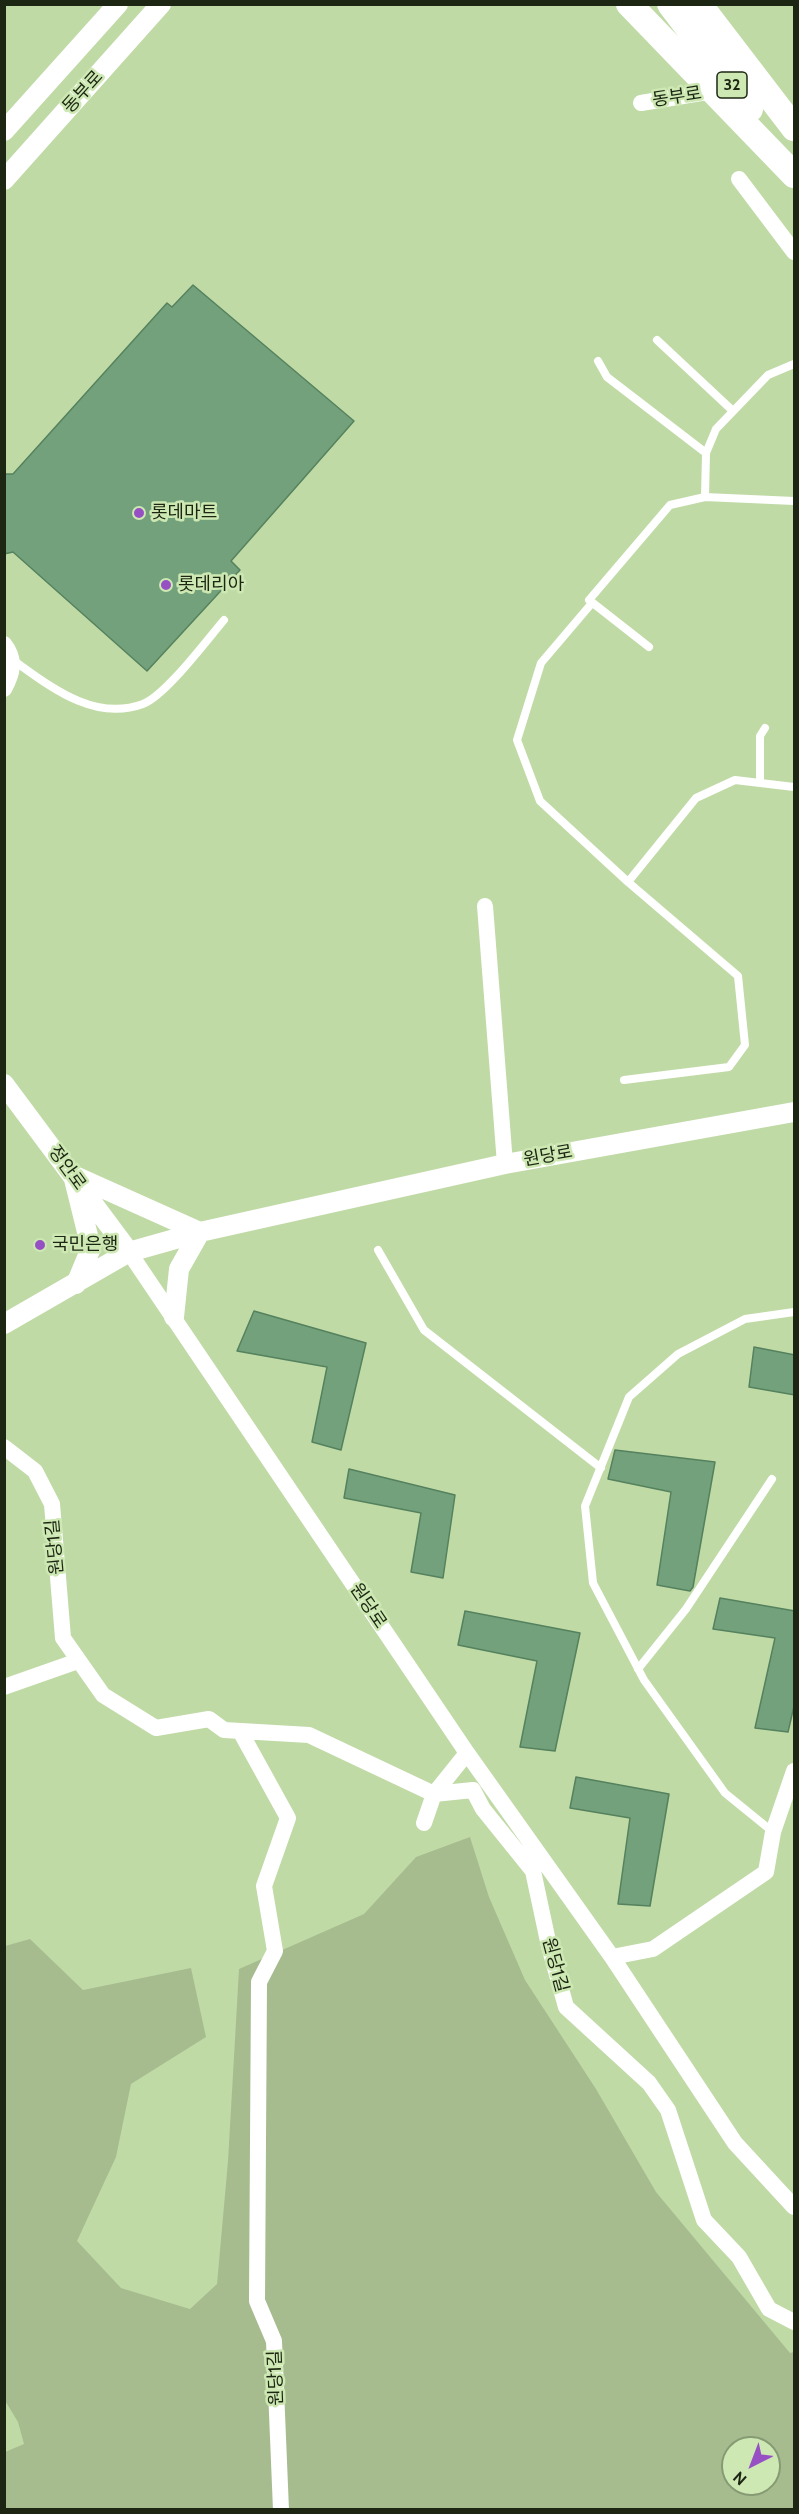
<!DOCTYPE html>
<html>
<head>
<meta charset="utf-8">
<style>
	body { margin:0 }
	#map { position:relative; width:799px; height:2514px; overflow:hidden; background:#c0daa6; font-family:Cabin,sans-serif }
	canvas { display:block }
	.frame { position:absolute; inset:0; border:6px solid #1c2612; pointer-events:none }
	.north { position:absolute; left:721px; top:2436px; width:60px; height:60px; box-sizing:border-box; background:#cde8b3; border:2px solid #869a73; border-radius:50%; rotate:222deg; font-size:16px; font-weight:700; line-height:24px; text-align:center; color:#1c2612 }
	.north::after { content:''; display:block; margin:auto; width:21px; height:27px; background:#9650c4; clip-path:polygon(50% 0,100% 100%,50% 72%,0 100%) }
</style>
</head>
<body>
<div id="map">
<canvas width="799" height="2514"></canvas>
<div class="frame"></div>
<div class="north">N</div>
</div>
<script>
const ctx = document.querySelector('canvas').getContext('2d');
ctx.lineJoin = 'round';
function paint(path, color) {
  ctx.fillStyle = color;
  ctx.fill(path, 'evenodd');
}
function trace(path, color, width, dash) {
  ctx.strokeStyle = color;
  ctx.lineWidth = width;
  ctx.lineCap = dash ? 'butt' : 'round';
  ctx.setLineDash(dash || []);
  ctx.stroke(path);
}
function drawText(font, color, halo, rows, align = 'center') {
  ctx.font = font + ' Cabin,"Noto Sans KR",sans-serif';
  ctx.lineWidth = 5;
  ctx.setLineDash([]);
  ctx.textBaseline = 'middle';
  ctx.strokeStyle = halo;
  ctx.fillStyle = color;
  for (const [text, x, y, turn = 0] of rows) {
    ctx.save();
    ctx.translate(x, y);
    ctx.rotate((+turn || 0) * Math.PI / 180);
    ctx.textAlign = isNaN(turn) ? turn : align;
    if (halo) ctx.strokeText(text, 0, 0);
    ctx.fillText(text, 0, 0);
    ctx.restore();
  }
}
paint(new Path2D(`
	M470,1837l19,60 36,83 71,109 60,103 134,161 4,-1v157l-789,1v-58l19,-8 -6,-22 -14,-23 1,-453 25,-7 53,51 108,-22 15,69 -75,47 -15,73 -39,84 44,47 69,21 27,-25 11,-123 11,-192 125,-55 52,-57zM733,2448h36v36h-36z`), '#a6bc8f');
const building = new Path2D(`
	M193,285l161,136 -123,140 9,9 -93,101 -134,-119 -9,2v-80h9l154,-171 5,4z
	M254,1311l112,32 -25,107 -29,-8 15,-75 -90,-16z
	M754,1347l41,8v40l-46,-8z
	M615,1450l100,12 -22,125 -3,4 -33,-6 14,-93 -63,-13z
	M349,1469l106,26 -12,83 -32,-6 10,-59 -77,-15z
	M720,1598l75,13v91l-7,30 -33,-4 20,-90 -62,-9z
	M465,1611l115,22 -25,118 -35,-4 17,-86 -79,-16z
	M576,1777l93,17 -19,112 -32,-2 12,-86 -60,-10z`);
paint(building, '#73a17b');
trace(building, '#55825e', 1.5);
trace(new Path2D(`
	M657,340l76,71
	M598,361l9,16 99,76
	M705,497l89,4
	M592,603l-51,60 -24,77 23,61 88,81
	M649,647l-60,-47 81,-95 35,-8 1,-44 10,-24 52,-54 26,-11
	M13,660c38,27 81,62 130,44 22,-8 64,-64 81,-84
	M760,781v-45l5,-8
	M624,1080l105,-13 16,-22 -7,-69 -110,-94 68,-84 39,-18 59,7
	M378,1250l46,80 177,138
	M638,1669l48,-60 86,-130
	M773,1832l-48,-39 -81,-113 -51,-97 -8,-77 44,-109 49,-43 67,-35 49,-7`), '#fff', 8);
trace(new Path2D(`
	M641,103l72,-12
	M739,179l55,73
	M4,644c12,15 9,29 0,45
	M485,906l20,258
	M129,1252l338,501 145,204 123,186 59,64
	M4,1447l31,24 17,33 11,134 40,57 53,33 53,-9 15,11 85,5 125,59 39,-4 10,19 50,62 16,75 17,61 83,76 19,27 36,110 35,37 30,52 25,13
	M4,1687l74,-26
	M240,1731l48,87 -24,68 11,65 -16,31 -2,319 17,40 7,169
	M424,1823l10,-29 33,-41
	M612,1957l41,-8 113,-77 7,-40 21,-61`), '#fff', 16);
trace(new Path2D(`
	M4,131l114,-127
	M4,180l157,-176
	M4,1084l125,168
	M76,1284l15,-36 -18,-73 127,57 -21,37 -5,48
	M4,1324l125,-72 71,-20 305,-68 289,-52`), '#fff', 20);
trace(new Path2D(`
	M629,4l165,171
	M670,4l80,105
	M699,4l95,124`), '#fff', 26);
for (const [x, y, r, color] of [
	[139,513,6,"#9650c4"],
	[166,585,6,"#9650c4"],
	[40,1245,6,"#9650c4"]
]) {
  const dot = new Path2D();
  dot.arc(x, y, r, 0, 2 * Math.PI);
  ctx.fillStyle = color;
  ctx.fill(dot);
  trace(dot, '#cde8b3', 2);
}
for (const [x, y, w] of [
	[732,85,30]
]) {
  const box = new Path2D();
  box.roundRect(x - w / 2, y - 13, w, 26, 4.5);
  ctx.fillStyle = '#cde8b3';
  ctx.fill(box);
  trace(box, '#1c2612', 1.5);
}
drawText('bold 16px', '#1c2612', null, [
	["32",732,85]
]);
drawText('18px', '#1c2612', '#cde8b3', [
	["동부로",83,92,-48],
	["동부로",677,97,-9],
	["원당로",548,1156,-10],
	["정안로",67,1168,54],
	["원당1길",55,1547,-95],
	["원당로",368,1606,56],
	["원당1길",555,1965,75],
	["원당1길",276,2378,-92]
]);
drawText('18px', '#1c2612', '#cde8b3', [
	["롯데마트",151,513],
	["롯데리아",178,585],
	["국민은행",52,1245]
], 'left');
</script>
</body>
</html>
